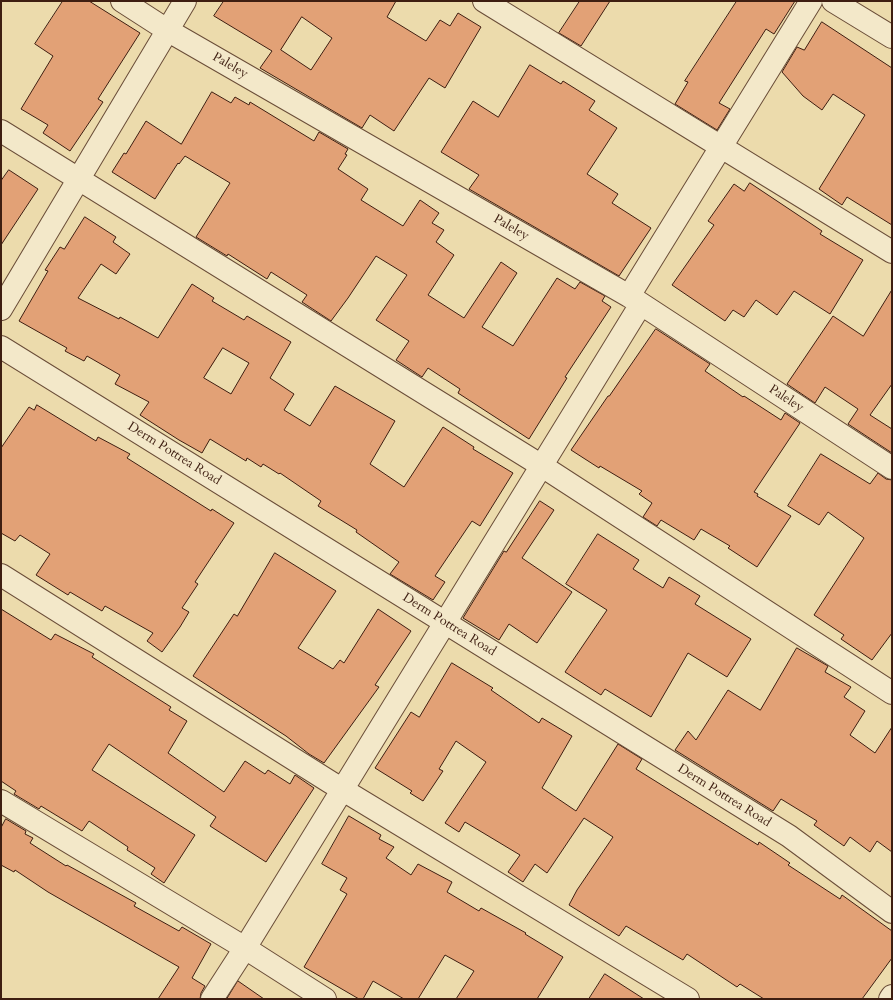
<!DOCTYPE html>
<html>
<head>
<meta charset="utf-8">
<style>
	body { margin:0 }
	#map { position:relative; width:893px; height:1000px; overflow:hidden; background:#ecdbac; font-family:Cardo,serif }
	canvas { display:block }
	.frame { position:absolute; inset:0; border:2px solid #3e1e11; pointer-events:none }
</style>
</head>
<body>
<div id="map">
<canvas width="893" height="1000"></canvas>
<div class="frame"></div>
</div>
<script>
const ctx = document.querySelector('canvas').getContext('2d');
ctx.lineJoin = 'round';
function paint(path, color) {
  ctx.fillStyle = color;
  ctx.fill(path, 'evenodd');
}
function trace(path, color, width, dash) {
  ctx.strokeStyle = color;
  ctx.lineWidth = width;
  ctx.lineCap = dash ? 'butt' : 'round';
  ctx.setLineDash(dash || []);
  ctx.stroke(path);
}
function drawText(font, color, halo, rows, align = 'center') {
  ctx.font = font + ' Cardo,serif';
  ctx.lineWidth = 3;
  ctx.setLineDash([]);
  ctx.textBaseline = 'middle';
  ctx.strokeStyle = halo;
  ctx.fillStyle = color;
  for (const [text, x, y, turn = 0] of rows) {
    ctx.save();
    ctx.translate(x, y);
    ctx.rotate((+turn || 0) * Math.PI / 180);
    ctx.textAlign = isNaN(turn) ? turn : align;
    if (halo) ctx.strokeText(text, 0, 0);
    ctx.fillText(text, 0, 0);
    ctx.restore();
  }
}
const building = new Path2D(`
	M63,1h26l51,32 -42,66 5,3 -33,49 -27,-18 5,-8 -27,-16 32,-53 -18,-12z
	M224,1h172l-9,16 39,24 14,-21 10,6 8,-13 23,14 -36,61 -16,-10 -35,53 -24,-16 -8,13 -102,-60 12,-17 -58,-35zM302,17l30,21 -21,32 -30,-20z
	M580,1h30l-29,45 -22,-13z
	M737,1h58l-21,33 -8,-5 -47,74 11,6 -13,21 -42,-26 13,-22 -3,-1z
	M822,22l70,46v157l-45,-28 -5,8 -23,-16 46,-74 -32,-21 -11,16 -19,-14 -21,-24 15,-25 7,3z
	M530,65l31,19 2,-3 32,20 -6,9 28,18 -30,46 31,20 -6,9 39,25 -32,48 -150,-87 10,-14 -38,-23 32,-51 25,16z
	M212,92l19,11 4,-6 14,8 1,-3 64,39 5,-9 29,17 -3,5 2,1 -9,14 30,20 -7,11 42,26 17,-26 19,13 -7,10 12,7 -8,12 18,13 -26,40 36,23 37,-56 16,11 -35,54 31,19 44,-68 18,11 5,-7 25,14 -3,5 9,6 -46,70 2,1 -38,61 -71,-46 2,-4 -32,-21 -6,9 -26,-17 13,-19 -33,-21 31,-45 -31,-19 -28,42 -17,23 -29,-19 5,-7 -36,-23 -4,7 -39,-25 -1,2 -31,-19 34,-54 -45,-27 -6,8 -1,-1 -23,36 -43,-27 12,-19 2,1 20,-33 35,23z
	M9,170l29,19 -37,56v-64z
	M750,183l72,48 -2,3 43,26 -33,54 -36,-23 -17,24 -21,-15 -12,17 -11,-7 -8,11 -53,-36 42,-60 -6,-4 26,-37 10,7z
	M85,217l31,20 -3,5 17,12 -14,20 -15,-10 -23,34 41,21 1,-2 38,21 34,-54 22,14 -2,3 32,19 3,-4 44,26 -21,36 24,16 -10,16 26,16 25,-40 60,35 -25,43 34,23 39,-60 31,20 -1,2 40,24 -33,53 -8,-5 -37,55 10,6 -12,18 -43,-26 9,-12 -43,-30 1,-2 -39,-24 3,-5 -41,-28 -1,1 -16,-10 -2,3 -14,-9 -1,3 -36,-22 -8,14 -23,-13 -39,-25 9,-13 -34,-18 5,-9 -33,-19 -3,5 -19,-10 2,-3 -48,-27 29,-50 -3,-1 15,-23 4,2zM223,348l26,15 -18,31 -27,-16z
	M892,290v94l-22,31 22,14v24l-44,-29 10,-15 -33,-22 -10,16 -28,-19 46,-68 30,20z
	M656,329l54,35 -5,7 38,26 1,-1 37,24 4,-7 15,10 -46,69 4,2 -1,2 34,20 -34,51 -29,-19 2,-2 -29,-17 -7,11 -33,-20 -4,6 -14,-9 9,-14 -13,-9 3,-3 -42,-25 -1,2 -28,-18 37,-54h1z
	M37,405l59,36 2,-4 32,17 -3,4 84,53 1,-2 22,14 -39,59 3,2 -16,24 7,4 -9,15 -18,25 -15,-11 6,-8 -48,-27 -3,5 -32,-19 -2,3 -32,-20 14,-21 -30,-19 -5,6 -14,-8v-85l28,-41 5,3z
	M821,454l49,30 8,-11 8,6 6,1v153l-20,27 -31,-21 3,-4 -30,-20 50,-77 -36,-26 -9,13 -31,-19z
	M540,501l14,9 -32,48 50,34 -35,51 -28,-19 -10,16 -36,-22 41,-67 2,1z
	M598,534l41,26 -6,9 30,19 6,-11 31,19 -5,8 56,35 -24,38 -39,-24 -37,64 -46,-28 -4,6 -36,-23 42,-62 -41,-26z
	M275,553l61,38 -38,57 35,21 7,-9 4,3 34,-54 33,22 -36,54 4,2 -55,76 -15,-9 -23,-18 -93,-60 41,-62 3,2z
	M1,609l50,31 4,-6 39,20 -2,3 79,50 -2,3 18,11 -19,32 56,39 21,-31 20,13 3,-4 22,14 5,-9 19,13 -48,74 -56,-36 6,-9 -107,-73 -17,26 103,65 -31,48 -13,-9 4,-6 -28,-18 1,-3 -39,-26 -7,10 -41,-25 -2,3 -25,-15 2,-3 -15,-10z
	M797,648l31,18 -3,6 26,15 -7,10 21,14 -15,24 25,18 17,-26v125l-15,-11 -7,11 -20,-15 -6,9 -30,-21 3,-4 -36,-22 -8,12 -98,-61 13,-19 8,9 32,-50 32,20z
	M452,663l41,25 -2,2 48,33 3,-5 30,18 -30,52 34,23 42,-67 24,15 -6,10 122,76 1,-3 31,21 -2,2 52,34 2,-4 50,36v27l-30,41h-98l-24,-15 -3,3 -50,-33 -4,6 -57,-34 -7,10 -50,-31 8,-15 36,-53 -29,-19 -37,55 -12,-9 -12,18 -15,-10 12,-17 -55,-33 -6,10 -14,-9 41,-61 -30,-21 -17,28 4,2 -20,30 -13,-8 2,-2 -37,-23 36,-56 8,5z
	M349,816l32,19 -2,4 15,8 -8,11 25,17 7,-11 34,18 -5,10 32,19 2,-3 45,25 -1,1 38,23 -26,42h-81l18,-28 -29,-16 -27,44h-14l-31,-18 -10,18h-4l-55,-32 43,-73 -7,-4 7,-12 -25,-14z
	M6,819l20,12 -1,3 8,4 -3,5 36,23 1,-1 69,38 -2,3 45,25 3,-4 29,17 -19,34 13,8 -4,7 -1,6h-42l21,-32 -131,-75 -33,-22 -1,2 -13,-7v-37z
	M605,974l39,25h-55z
	M238,981l26,18h-37z`);
paint(building, '#e2a176');
trace(building, '#3e1e11', 1);
const minor = new Path2D(`
	M122,1l45,29 462,266 263,172
	M484,1l408,251
	M833,1l59,36
	M1,131l541,335 350,227
	M629,296l182,-295
	M1,309l184,-308
	M1,575l329,207 358,217
	M1,801l244,147 80,51
	M212,999l33,-51 396,-644`);
const tertiary = new Path2D(`
	M1,347l788,489 103,76
	M890,999l2,-3`);
trace(minor, '#6a4d38', 24);
trace(tertiary, '#6a4d38', 24);
trace(minor, '#f3e8c9', 22);
trace(tertiary, '#f3e8c9', 22);
drawText('13px', '#3e1e11', '#f3e8c9', [
	["Paleley",230,66,30],
	["Paleley",511,228,30],
	["Paleley",786,399,33],
	["Derm Pottrea Road",174,454,32],
	["Derm Pottrea Road",449,625,32],
	["Derm Pottrea Road",724,796,32]
]);
</script>
</body>
</html>
